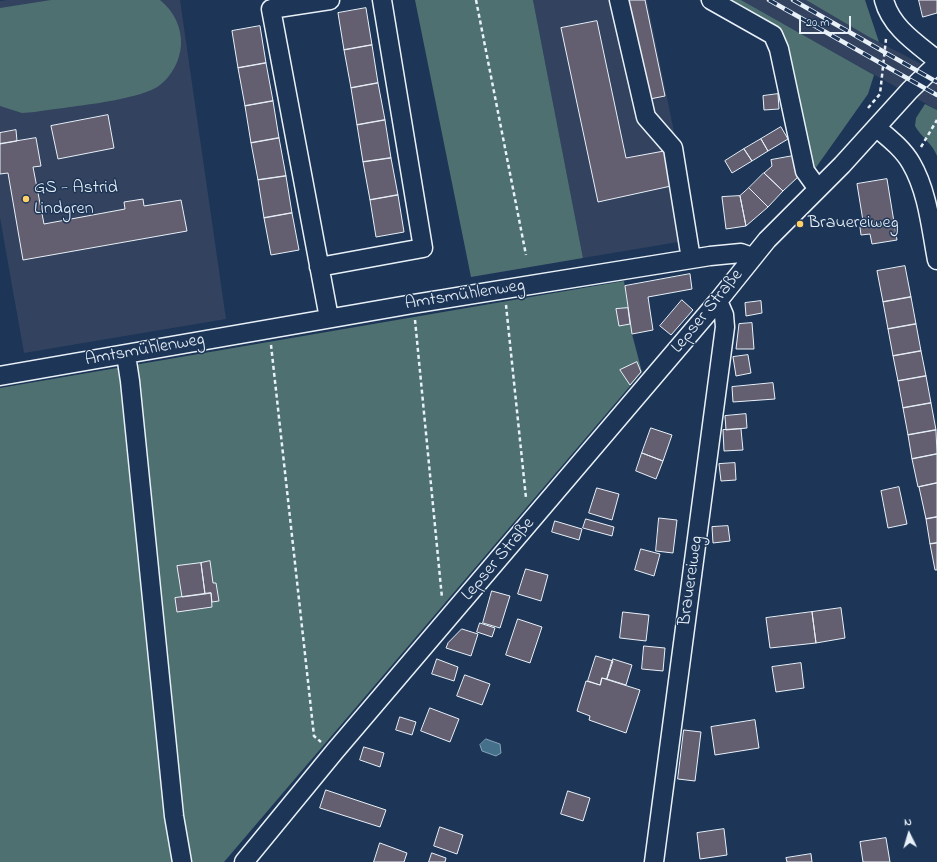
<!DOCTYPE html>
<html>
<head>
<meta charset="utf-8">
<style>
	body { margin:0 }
	#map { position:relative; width:937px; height:862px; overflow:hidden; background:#1d3557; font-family:"Indie Flower",sans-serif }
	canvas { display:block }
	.north { position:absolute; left:889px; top:814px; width:40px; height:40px; -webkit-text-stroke:3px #1d3557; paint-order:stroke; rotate:355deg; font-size:11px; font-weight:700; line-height:16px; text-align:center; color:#e8f1f8 }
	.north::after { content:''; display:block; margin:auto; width:14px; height:18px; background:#e8f1f8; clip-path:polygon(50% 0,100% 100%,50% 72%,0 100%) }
	.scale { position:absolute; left:799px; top:16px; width:52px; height:18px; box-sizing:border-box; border:2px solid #e8f1f8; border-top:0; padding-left:5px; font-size:12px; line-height:14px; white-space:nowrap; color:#e8f1f8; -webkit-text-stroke:3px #1d3557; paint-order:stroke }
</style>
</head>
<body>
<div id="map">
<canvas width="937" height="862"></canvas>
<div class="north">N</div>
<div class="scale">20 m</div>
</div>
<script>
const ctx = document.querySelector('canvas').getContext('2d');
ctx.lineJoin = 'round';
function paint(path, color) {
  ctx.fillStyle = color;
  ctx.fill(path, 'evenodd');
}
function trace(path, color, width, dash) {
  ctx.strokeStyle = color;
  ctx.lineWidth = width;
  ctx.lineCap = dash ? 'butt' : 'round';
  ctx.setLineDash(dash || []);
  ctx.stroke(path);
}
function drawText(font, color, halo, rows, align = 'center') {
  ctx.font = font + ' "Indie Flower",sans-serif';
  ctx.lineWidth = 3;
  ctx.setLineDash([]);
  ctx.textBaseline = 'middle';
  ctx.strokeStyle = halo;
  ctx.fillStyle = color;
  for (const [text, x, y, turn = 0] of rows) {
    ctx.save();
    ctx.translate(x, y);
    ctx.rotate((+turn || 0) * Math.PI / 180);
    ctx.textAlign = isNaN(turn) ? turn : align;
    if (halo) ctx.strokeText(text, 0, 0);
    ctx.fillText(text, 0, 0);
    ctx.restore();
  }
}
paint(new Path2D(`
	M7,0h173l46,319 -202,34 -24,-135v-217z
	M533,0h114l49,239 -113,19z
	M741,0h65l63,37 68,35v38z`), '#32425f');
paint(new Path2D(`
	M51,0h109c14,11 22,28 21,45 -1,15 -9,31 -21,40 -20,16 -96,22 -125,27l-13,1 -22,-7v-98z
	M415,0h118l50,258 -112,19z
	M699,0h42l133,75 -6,19 -63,89 -39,-146z
	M806,0h59l14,42 -10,-5z
	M925,104l12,6v46c-5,-13 -15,-18 -22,-30l1,-8z
	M624,281l8,53 10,38 -418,490h-224v-474z`), '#4f7071');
const water = new Path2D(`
	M486,739l14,5 1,9 -5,3 -14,-5 -2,-6z`);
paint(water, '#45708c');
trace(water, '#86a4b7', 1);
const building = new Path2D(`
	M624,0h21l20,96 -20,4z
	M919,0h18v13l-14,4z
	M366,8l6,37 -28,5 -6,-37z
	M597,21l29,137 38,-7 7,35 -73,16 -37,-174z
	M260,26l6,37 -28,5 -6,-37z
	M372,45l6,38 -27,5 -7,-38z
	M266,63l7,38 -28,5 -7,-38z
	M378,83l7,37 -28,5 -6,-37z
	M778,94l1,15 -15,1 -1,-14z
	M273,101l6,37 -28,5 -6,-37z
	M108,115l6,33 -56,11 -7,-33z
	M385,120l6,38 -28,4 -6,-37z
	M781,127l7,12 -20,12 -7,-12z
	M16,130l1,11 -17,3v-11z
	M36,138l5,28 -8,1 11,57 81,-15 -1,-7 19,-3 1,7 37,-6 6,31 -164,29 -15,-87 -8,1v-30z
	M279,138l7,38 -28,4 -7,-37z
	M761,139l7,12 -16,10 -8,-12z
	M744,149l8,12 -20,12 -7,-12z
	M793,156l5,21 -15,14 -19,-18 8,-7 -1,-6z
	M391,158l7,37 -28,5 -7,-38z
	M764,173l19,18 -15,16 -19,-19z
	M286,176l6,37 -28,5 -6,-38z
	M887,179l7,43 -30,5 -7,-43z
	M749,188l19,19 -22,19 -6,-30z
	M398,195l6,37 -28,5 -6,-37z
	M740,196l6,30 -20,3 -4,-32z
	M292,213l7,37 -28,5 -7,-37z
	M894,222l3,18 -25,4 -2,-10 -9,1 -1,-8z
	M905,266l6,31 -28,5 -6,-31z
	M690,274l2,15 -44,8 5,33 -21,4 -7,-48z
	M911,297l5,27 -28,5 -5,-27z
	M682,300l11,10 -22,25 -11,-9z
	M761,301l1,12 -16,3 -1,-13z
	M628,308l2,16 -11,2 -3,-17z
	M752,323l2,26h-18l3,-25z
	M916,324l5,27 -28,5 -5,-27z
	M921,351l5,25 -28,5 -5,-25z
	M748,355l3,18 -15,3 -3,-19z
	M637,362l4,10 -11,13 -10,-15z
	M926,376l5,27 -28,5 -5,-27z
	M773,383l2,16 -42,3 -1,-15z
	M931,403l5,27 -28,5 -5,-27z
	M746,414l1,14 -21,2 -1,-14z
	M651,428l21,7 -9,26 -21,-8z
	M741,429l2,21 -19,1 -1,-21z
	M936,430l1,24 -25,5 -4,-24z
	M642,453l21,8 -7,18 -20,-8z
	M937,454v29l-19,4 -6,-28z
	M735,463l1,17 -15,1 -2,-17z
	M937,483v34l-11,2 -7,-32z
	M899,487l8,37 -19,4 -7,-37z
	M597,488l22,6 -7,26 -23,-7z
	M937,517v26l-7,1 -4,-25z
	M659,518l18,2 -4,33 -17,-2z
	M586,519l28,8 -2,9 -29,-8z
	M555,521l27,8 -3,11 -27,-8z
	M728,526l2,15 -17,2 -1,-16z
	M937,543v27h-2l-5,-26z
	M641,549l19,5 -6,22 -19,-6z
	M210,561l3,22h3l3,18 -7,1 -1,-9 -6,1 -4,-31z
	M201,563l4,31 -23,3 -5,-31z
	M526,569l22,6 -7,26 -23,-7z
	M492,591l18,5 -10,32 -17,-5z
	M211,593l1,14 -35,5 -2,-14z
	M841,608l4,30 -29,5 -4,-31z
	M623,612l26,3 -3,26 -26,-3z
	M812,612l4,31 -46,5 -4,-30z
	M518,619l24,8 -12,36 -24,-8z
	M480,623l15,5 -3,9 -15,-5z
	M462,629l16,5 -7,22 -25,-8 2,-5z
	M644,646l21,2 -2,23 -21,-2z
	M596,656l17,5 -6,18 -5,-1 -2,7 -12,-4z
	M437,659l21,8 -4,14 -22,-7z
	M613,659l19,6 -6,20 -19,-6z
	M801,663l3,25 -28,4 -4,-25z
	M465,675l25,9 -8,21 -25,-9z
	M602,678l38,12 -14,43 -37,-13 1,-4 -13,-5 9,-30 14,4z
	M430,708l29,11 -9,23 -29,-11z
	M400,717l16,5 -4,13 -16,-5z
	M755,720l4,28 -44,7 -4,-28z
	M684,730l17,2 -6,49 -17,-2z
	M364,747l20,6 -4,14 -20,-7z
	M326,790l60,20 -6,17 -60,-19z
	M568,791l22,7 -7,23 -22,-7z
	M440,827l23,8 -6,19 -23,-8z
	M724,829l3,26 -27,4 -3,-26z
	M886,838l4,24h-27l-3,-20z
	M380,843l27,10 -3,9h-30z
	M432,853l14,5 -1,4h-16z
	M811,854l1,8h-25l-1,-4z`);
paint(building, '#635f71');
trace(building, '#e8f1f8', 1);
const minor = new Path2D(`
	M619,0l27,117 27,31 18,111
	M711,0l62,35 6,14 26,122 13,18
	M884,0c7,27 32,43 53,60
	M877,128c12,10 26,21 34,35 17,29 20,66 26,97
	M319,267l104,-19 -41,-248
	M329,318l-58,-309 59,-9
	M126,355l4,26 44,435 8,46
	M0,376l413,-72 297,-48 31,-3 11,4
	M244,862l91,-111 383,-450 49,-61 75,-75 68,-75 27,-26
	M654,862l71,-535 -1,-12 -6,-14`);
trace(minor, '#e8f1f8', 21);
trace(new Path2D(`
	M476,0l50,255
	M868,108l12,-14 6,-55
	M921,147l16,-27
	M506,305l20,193
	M415,320l27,278
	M271,345l43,391 7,6`), '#e8f1f8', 2.5, [4, 3]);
trace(minor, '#1d3557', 18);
const rail = new Path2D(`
	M769,0l168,95
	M793,0l144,82`);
trace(rail, '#e8f1f8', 4.5);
trace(rail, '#1d3557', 3, [9]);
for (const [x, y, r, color] of [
	[26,199,4,"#ffd166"],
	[800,224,4,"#ffd166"]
]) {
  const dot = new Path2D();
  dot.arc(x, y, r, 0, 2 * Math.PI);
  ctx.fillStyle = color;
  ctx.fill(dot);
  trace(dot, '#1d3557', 1.5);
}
drawText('18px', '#e8f1f8', '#1d3557', [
	["GS - Astrid",34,189],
	["Lindgren",34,210],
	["Brauereiweg",808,224]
], 'left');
drawText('18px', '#e8f1f8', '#1d3557', [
	["Amtsmühlenweg",465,296,-9],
	["Lepser Straße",708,312,-51],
	["Amtsmühlenweg",145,351,-10],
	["Lepser Straße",499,560,-50],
	["Brauereiweg",692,581,-82]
]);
</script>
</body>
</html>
